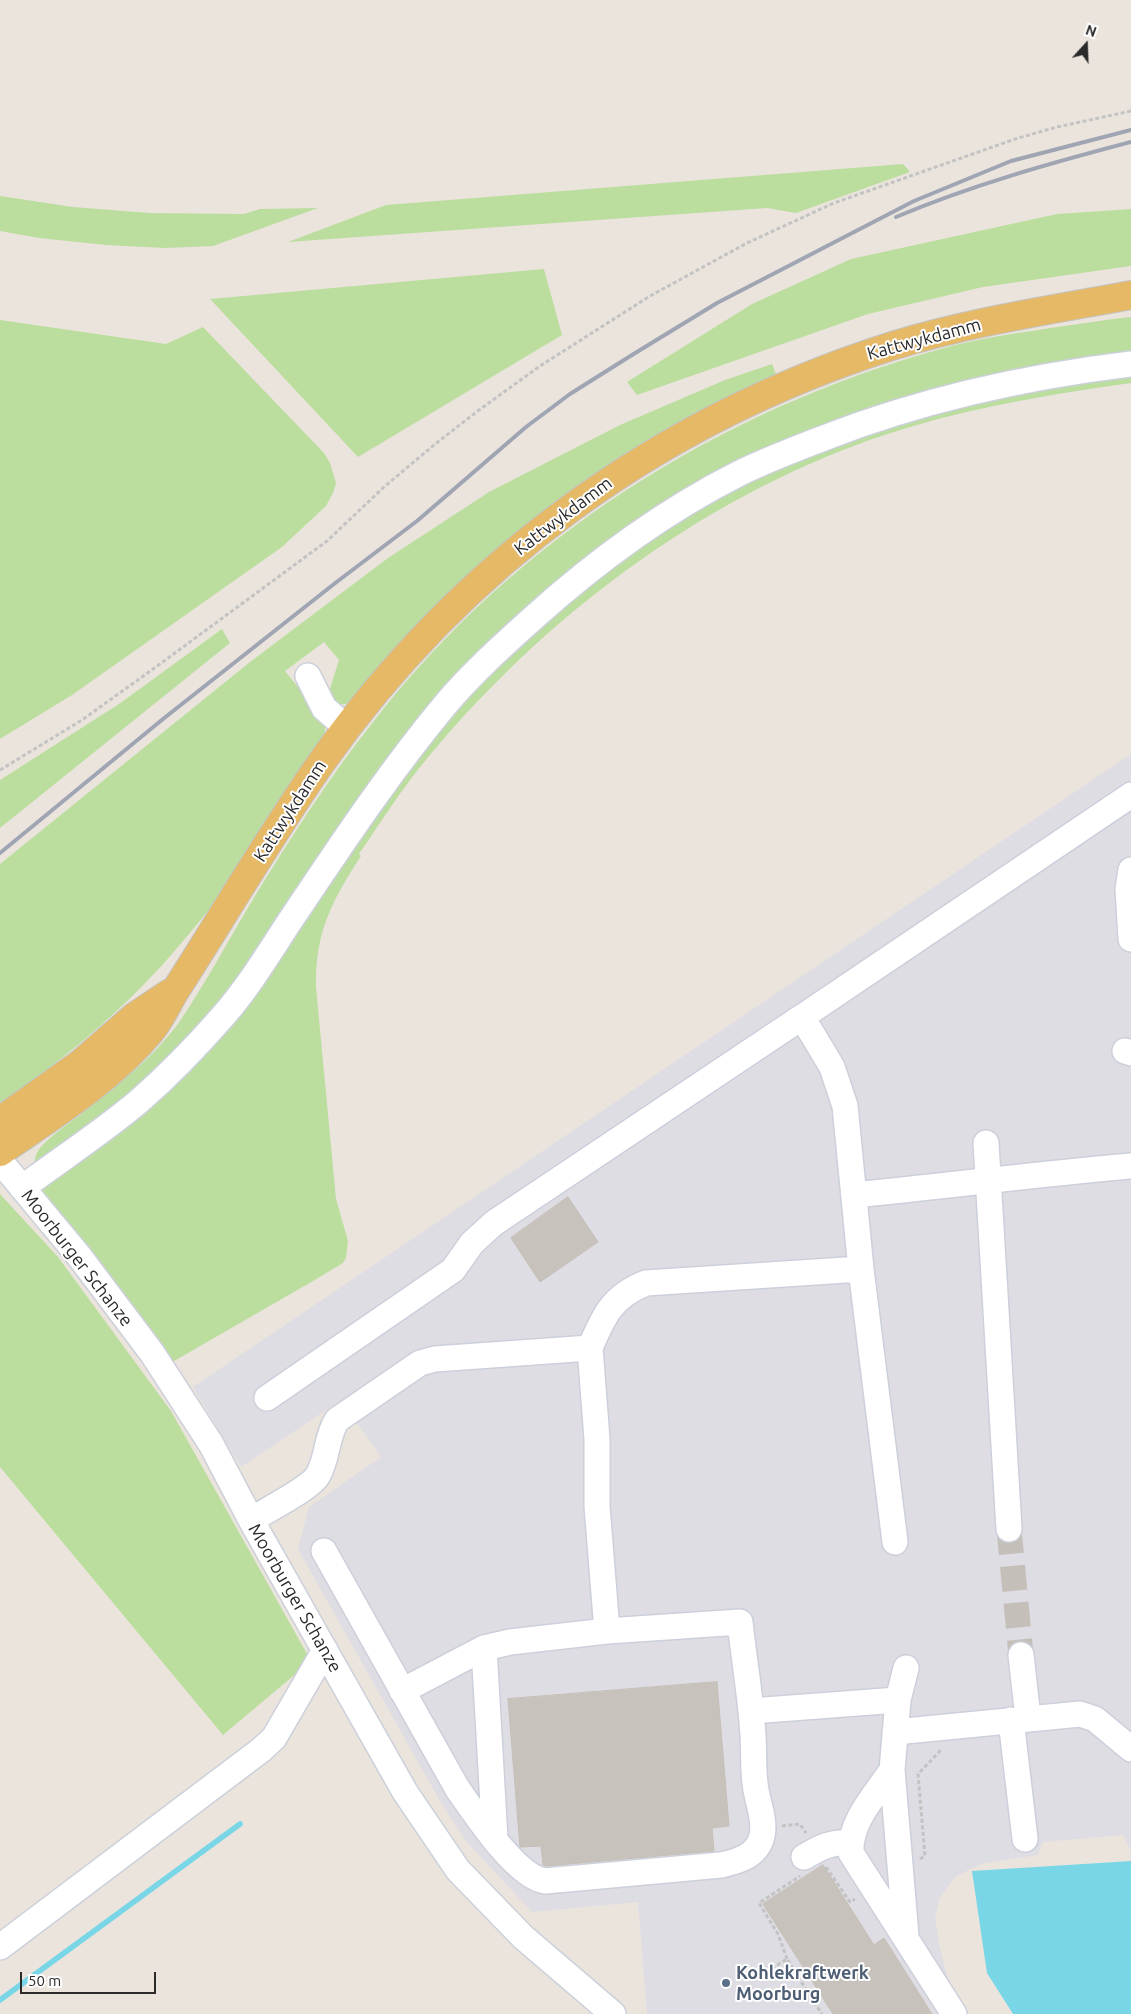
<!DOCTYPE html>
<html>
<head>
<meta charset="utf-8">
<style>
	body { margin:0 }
	#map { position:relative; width:1131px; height:2014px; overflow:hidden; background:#ebe4dd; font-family:Ubuntu,sans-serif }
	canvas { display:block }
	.north { position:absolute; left:1061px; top:20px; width:50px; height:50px; -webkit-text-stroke:4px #fff; paint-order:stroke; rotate:20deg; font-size:14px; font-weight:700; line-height:20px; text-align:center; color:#2a2a2a }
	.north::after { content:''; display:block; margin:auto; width:18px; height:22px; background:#2a2a2a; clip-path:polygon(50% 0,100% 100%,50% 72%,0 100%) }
	.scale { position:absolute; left:20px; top:1972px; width:136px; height:22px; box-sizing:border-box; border:2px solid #2a2a2a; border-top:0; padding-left:6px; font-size:15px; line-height:18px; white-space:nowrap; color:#2a2a2a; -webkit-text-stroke:4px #fff; paint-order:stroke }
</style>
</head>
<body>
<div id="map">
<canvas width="1131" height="2014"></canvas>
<div class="north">N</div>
<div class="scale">50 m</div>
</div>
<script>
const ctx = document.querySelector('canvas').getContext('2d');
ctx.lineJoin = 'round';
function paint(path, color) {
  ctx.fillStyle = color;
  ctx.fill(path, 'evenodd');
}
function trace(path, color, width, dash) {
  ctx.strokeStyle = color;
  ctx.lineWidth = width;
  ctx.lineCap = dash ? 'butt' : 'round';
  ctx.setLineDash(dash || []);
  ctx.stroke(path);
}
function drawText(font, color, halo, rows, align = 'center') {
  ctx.font = font + ' Ubuntu,sans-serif';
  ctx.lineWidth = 4;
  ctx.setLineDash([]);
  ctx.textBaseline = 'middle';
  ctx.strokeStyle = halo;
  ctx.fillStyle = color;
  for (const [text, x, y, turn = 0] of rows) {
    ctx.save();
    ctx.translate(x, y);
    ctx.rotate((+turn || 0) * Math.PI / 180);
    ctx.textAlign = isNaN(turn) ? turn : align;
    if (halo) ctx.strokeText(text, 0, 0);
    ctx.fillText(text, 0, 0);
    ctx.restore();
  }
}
paint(new Path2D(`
	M1131,754v1097l-8,-16 -80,7 -5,13 -57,9 -26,13 -15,20 -5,21 4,25 9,37 4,13 13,21h-318l-9,-112 -106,10 -66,-71 -26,-40 -142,-252 11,-42 72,-50 -40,-57 -100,67 -48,-80z`), '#dedde4');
paint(new Path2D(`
	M903,164l7,8 -114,41 -29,-5 -479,34 98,-37z
	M0,196l73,11 77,6 94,1 16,-5 58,-1 -105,38 -48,2 -59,-3 -67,-7 -39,-7z
	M1131,209v57l-148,21 -115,27 -231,81 -10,-13 125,-78 99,-45 206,-45z
	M544,269l18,66 -204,122 -148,-158z
	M1131,317v66c-93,13 -187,29 -275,62 -175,66 -331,188 -446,335 -18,24 -34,49 -51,74l2,2c-29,45 -46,76 -45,131l20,212 12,42 -2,17 -3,5 -30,18 -144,83 -130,-175 139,-129 -144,109c0,-8 1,-14 6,-21 12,-14 30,-25 45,-37 34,-27 69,-54 95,-90 27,-40 50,-84 75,-125 37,-60 75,-120 119,-175 142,-183 347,-312 570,-373 33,-9 67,-14 100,-19 29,-4 58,-9 87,-12z
	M0,320l166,24 37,-17 121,126 6,10 6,20 -3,10 -7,13 -44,41 -210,148 -72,44z
	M772,364l5,13 -129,64 -61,39 -65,51 -162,163 -14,10 -10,1 -9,-7 12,-38 -15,-18 -39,29 39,48 2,5 -3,18c-43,64 -83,133 -134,192 -36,44 -77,84 -121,119 -19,15 -47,39 -68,49v-238l250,-202 138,-104 101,-66 131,-67 105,-45z
	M222,629l8,14 -230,185v-48l119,-76z
	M0,1194l58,63 113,154 140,250 -88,74 -223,-268z`), '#bbde9e');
paint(new Path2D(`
	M1131,1861v153h-118l-26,-41 -15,-102z`), '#78d6e6');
trace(new Path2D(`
	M0,2000l240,-176`), '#78d6e6', 5.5);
const building = new Path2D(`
	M568,1197l30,45 -58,40 -29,-44z
	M717,1682l12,144 -17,2 2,23 -167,15 -4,-1 -2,-19 -21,1 -12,-148z
	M823,1865l51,80 10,-7 48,76h-99l-70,-110z`);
paint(building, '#c7c2bc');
trace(building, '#c6bfb7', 1);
trace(new Path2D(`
	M1009,1529l12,126`), '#c4bfb9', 25, [25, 12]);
const minor = new Path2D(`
	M308,676l16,32 23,20
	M1131,870l-3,19 3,50
	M802,1017l329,-222
	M1125,1051l6,2
	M986,1143l23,386
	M0,1161l79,95 73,97 59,91 40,76 154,272 53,78 65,67 90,77
	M22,1188c39,-29 79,-55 116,-86 31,-27 59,-56 86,-87 28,-32 50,-71 74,-106 47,-70 93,-139 147,-204 26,-31 57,-59 87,-86 62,-56 131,-107 206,-145 28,-14 57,-25 86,-36 100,-39 200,-61 307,-74
	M854,1195c92,-9 184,-21 277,-29
	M590,1348c13,-31 22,-52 56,-65l215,-14
	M267,1398l186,-128 19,-27 22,-20 308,-206 30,50 13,39 16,163 34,273
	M251,1520c14,-9 60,-32 67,-45 10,-17 8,-38 19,-55l83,-57 15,-4 155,-11 7,91v67l10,125 -97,11 -26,6 -82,43
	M324,1551l133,237c17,24 59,89 88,93l176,-16c18,-4 36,-9 41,-29 4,-17 -6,-37 -7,-53 -2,-16 -1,-31 -2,-47 -2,-38 -9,-76 -13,-114l-133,9
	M484,1648l11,191
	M1021,1655l7,63
	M906,1668l-8,32 -6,70 14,166
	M751,1711l147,-11
	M1011,1720l14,119
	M895,1732l185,-18 15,5 36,30
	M892,1770c-16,24 -43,52 -41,83l103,161
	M804,1857c15,-9 28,-16 46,-14
	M0,1947l261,-197 13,-12 51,-88`);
const major = new Path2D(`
	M0,1121l80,-57 54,-47 36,-24
	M0,1152c52,-36 109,-71 150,-120 11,-13 18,-30 27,-44 48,-75 93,-152 144,-225 141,-200 338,-343 571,-417 77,-24 159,-36 239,-51`);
trace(minor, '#ccd0db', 28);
trace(major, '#c3c3c3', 30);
trace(new Path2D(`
	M0,770l82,-50 78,-56 167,-123 57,-54 50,-42 45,-35 61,-44 110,-70 97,-53 87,-40 181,-64 42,-12 74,-16
	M782,1826l18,-2 6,9
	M920,1859l5,-3 -7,-82 24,-25
	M826,1867l24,35 5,-3
	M787,1959l-9,-25 -19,-31 41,-27
	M766,1972l21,-13 25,40
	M820,1994l-8,5 10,15`), '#c3c3c3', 3, [4, 2.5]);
trace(minor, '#fff', 25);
trace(major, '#e6b967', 28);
trace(new Path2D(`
	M896,217c76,-32 155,-54 235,-75
	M0,853l163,-134 171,-135 83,-63 109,-94 44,-33 62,-39 85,-52 197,-102 97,-40 120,-31`), '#a0a5b3', 4);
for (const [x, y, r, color] of [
	[726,1983,5,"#5c6f8a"]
]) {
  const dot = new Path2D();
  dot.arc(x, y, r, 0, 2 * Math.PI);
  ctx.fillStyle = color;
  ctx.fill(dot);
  trace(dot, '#fff', 2);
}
drawText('18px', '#2a2a2a', '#fff', [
	["Kattwykdamm",924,339,-15],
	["Kattwykdamm",563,516,-37],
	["Kattwykdamm",290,811,-57],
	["Moorburger Schanze",77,1258,52],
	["Moorburger Schanze",295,1598,60]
]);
drawText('bold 18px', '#4e5e75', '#fff', [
	["Kohlekraftwerk",736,1973],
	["Moorburg",736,1994]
], 'left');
</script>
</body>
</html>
